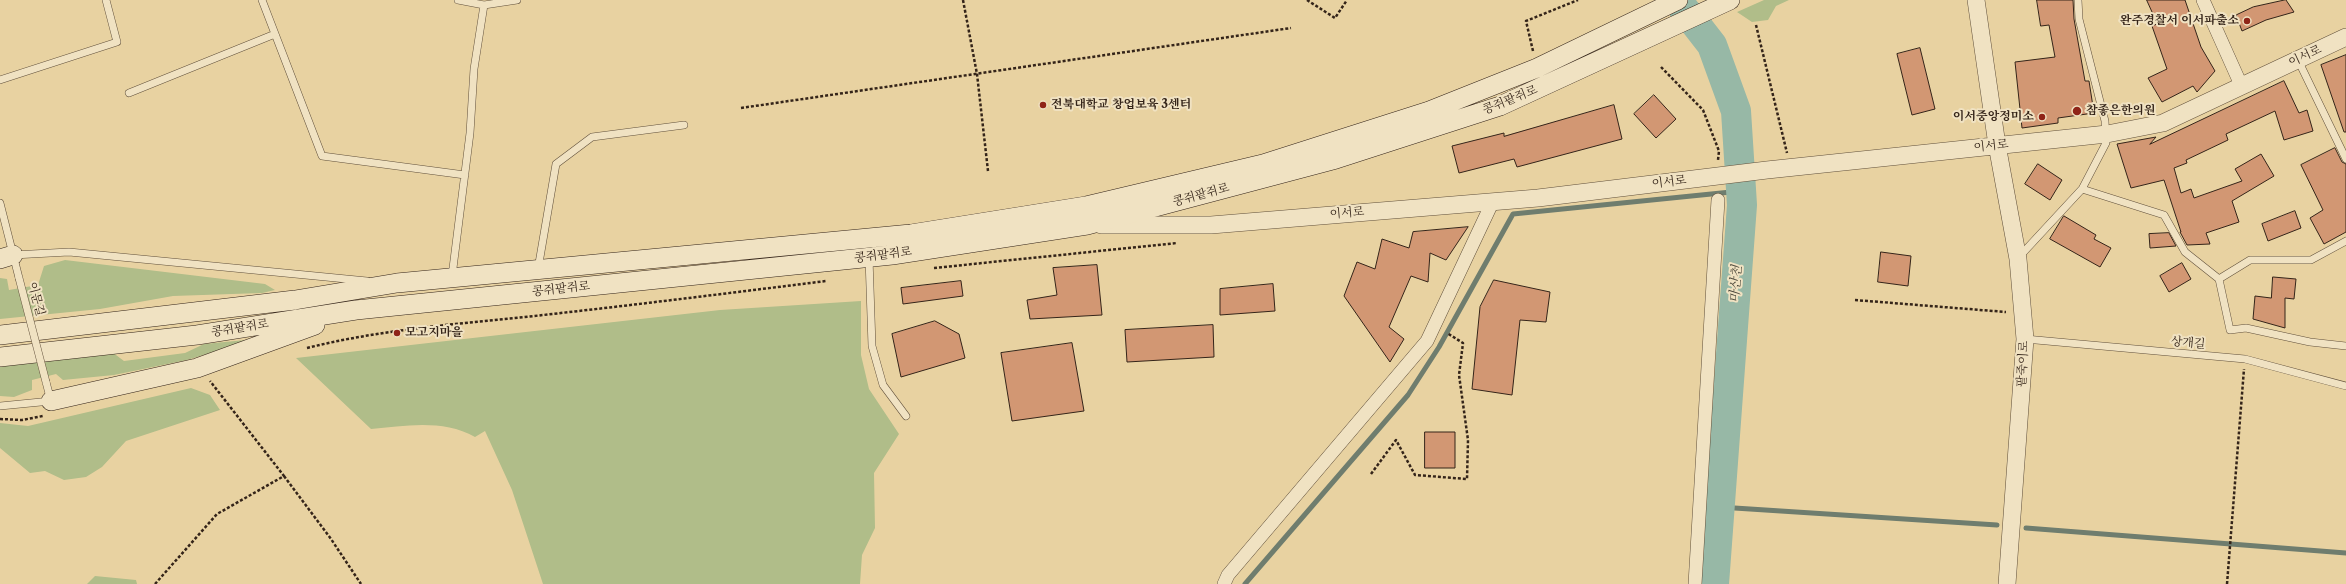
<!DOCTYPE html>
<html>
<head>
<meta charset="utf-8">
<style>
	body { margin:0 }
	canvas { display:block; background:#e8d2a1 }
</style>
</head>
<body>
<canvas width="2346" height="584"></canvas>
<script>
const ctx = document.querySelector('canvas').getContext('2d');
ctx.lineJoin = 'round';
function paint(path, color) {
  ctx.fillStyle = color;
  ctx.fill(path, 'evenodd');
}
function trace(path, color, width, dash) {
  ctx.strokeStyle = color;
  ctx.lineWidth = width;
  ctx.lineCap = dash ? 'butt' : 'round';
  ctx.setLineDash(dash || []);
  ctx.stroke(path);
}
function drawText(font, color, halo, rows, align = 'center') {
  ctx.font = font + ' "Libre Caslon Text","Noto Serif KR",serif';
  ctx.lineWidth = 4;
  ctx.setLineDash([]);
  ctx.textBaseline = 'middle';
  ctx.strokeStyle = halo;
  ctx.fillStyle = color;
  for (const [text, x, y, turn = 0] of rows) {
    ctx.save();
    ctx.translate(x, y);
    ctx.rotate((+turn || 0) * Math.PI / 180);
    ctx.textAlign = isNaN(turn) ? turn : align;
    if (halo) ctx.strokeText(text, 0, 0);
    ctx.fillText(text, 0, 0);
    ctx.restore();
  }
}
paint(new Path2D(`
	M1764,0h25l-13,6 -8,14 -16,2 -15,-10z
	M65,260l200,24 10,6 -13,3 -89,3 -73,13 -100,10v-41l7,1 2,11 29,-5 6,-19z
	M861,301v54l8,34 30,45 -25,39 1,55 -13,27 -2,29h-317l-31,-94 -27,-59 -10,6c-32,-18 -70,-11 -104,-8l-75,-71 424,-48z
	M256,339l-69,21 -73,15 -51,5 -7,-6 -24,6v10l-18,7 -14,-1v-31l112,-13 12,9 61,-8 19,-9z
	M191,388l19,7 10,15 -94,31 -24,26 -16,10 -22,3 -19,-9 -15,2 -30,-25v-25l28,3z
	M95,576l41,4 1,4h-50z`), '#b0bd89');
trace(new Path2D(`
	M1719,507l278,18
	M2026,528l320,25
	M1245,584l163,-189 31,-48 74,-133 228,-23`), '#6f7d6e', 5);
trace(new Path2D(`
	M1677,0l35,45 24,66 6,94 -28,379`), '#97b8a6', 30);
const building = new Path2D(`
	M2037,0h36l1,19 11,62h4l5,32 -36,5v5l-36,5 -7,-66 40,-5 -6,-32 -8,1z
	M2147,0h38l16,47 14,24 -18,21 -4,-6 -31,16 -14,-24 19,-9 -15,-43 5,-2z
	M2286,0l8,12 -28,8 -24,11 -6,-16 17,-8z
	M1920,48l15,61 -23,6 -15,-61z
	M2346,55v77h-2l-23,-67z
	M2284,81l15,32 8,-3 6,21 -29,9 -9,-29 -49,23 2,6 -42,20 1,3 -13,5 7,25 10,-4 3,9 48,-17 -7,-12 26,-15 13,22 -42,25 7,21 -33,11 4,11 -23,1 -7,-13h1l-17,-52 -33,8 -14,-44 39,-7 -6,7z
	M1654,95l22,24 -20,19 -22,-24z
	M1614,105l8,34 -105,28 -3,-8 -55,14 -7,-27 52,-13v3z
	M2335,148l7,14 4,2v68l-22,12 -14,-26 13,-8 -22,-45z
	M2038,164l24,16 -12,20 -25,-16z
	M2295,211l6,17 -33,13 -6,-17z
	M2064,216l32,19 -2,4 17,9 -11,19 -50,-28z
	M1468,227l-22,33 -16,-7 -2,29 -17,-6 -22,51 15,12 -14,23 -46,-66 13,-34 18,7 7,-30 27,9 4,-16z
	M2169,233l7,13 -26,2 -1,-14z
	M1881,252l30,4 -3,30 -30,-4z
	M2182,263l9,16 -22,13 -9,-16z
	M1097,265l5,50 -72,4 -3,-19 30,-5 -4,-27z
	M2273,277l23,2 -2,20 -9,-1v30l-32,-9 2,-23 16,2z
	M1494,280l56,12 -4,30 -26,-2 -8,75 -40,-6 8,-82z
	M961,281l2,15 -60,8 -2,-16z
	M1273,284l2,27 -55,4v-26z
	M935,321l24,13 6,24 -64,19 -9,-43z
	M1213,325l1,32 -87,5 -2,-32z
	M1072,343l12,68 -72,10 -11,-68z
	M1425,432h30v36h-30z`);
paint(building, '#d29773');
trace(building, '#342419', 1);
const service = new Path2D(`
	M262,0l60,156 143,19
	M458,0l26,5
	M2298,60l48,99
	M0,80l117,-38 -11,-42
	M129,93l146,-59
	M2082,189l82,26 21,37 34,27 31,-19h61l35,-19
	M0,203l19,75
	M13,255l56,-3 298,29
	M2019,257l63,-68 24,-46 -1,-22 -26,-102 -1,-19
	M869,258l3,88 11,39 23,31
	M538,269l18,-105 36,-27 92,-12
	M452,276l18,-143 4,-64 10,-64 33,-5
	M2219,279l11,51 16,-2 64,14 36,4
	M2025,339l220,20 101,27
	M0,406l51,-5 -5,-19`);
const minor = new Path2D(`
	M2203,0l38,85
	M1224,584l4,-9 199,-234 66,-140
	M1695,584l23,-384`);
const tertiary = new Path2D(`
	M1976,0l21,145 21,114 7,80 -18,245
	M1101,225h110l327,-27 229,-28 340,-36 56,-11 183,-86`);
const secondary = new Path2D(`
	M0,259l13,-4
	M0,335l295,-35 102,-17 514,-49 175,-28 177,-42 166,-53 108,-43 141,-68
	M0,357l197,-22 159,-25 536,-55 195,-30 249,-66 164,-53 230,-106
	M51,401l146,-33 118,-43`);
trace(service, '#61503b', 8);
trace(minor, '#61503b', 14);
trace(tertiary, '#61503b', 18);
trace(secondary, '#342419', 20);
trace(new Path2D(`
	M963,0l14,74 11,97
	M1307,0l28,18 12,-18
	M1756,25l31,128
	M1533,51l-7,-30 52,-21
	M1661,67l42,43 16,41 -1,9
	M741,108l550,-80
	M934,268l243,-25
	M1855,300l151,12
	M307,348c84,-21 169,-25 254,-35 89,-10 177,-21 265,-32
	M0,419l22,1 21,-4
	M1371,474l25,-34 19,35 52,4 1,-39 -9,-65 4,-32 -16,-10
	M284,476l47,63 30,45
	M155,584l62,-70 67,-38 -74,-95
	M2227,584l17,-215`), '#342419', 2.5, [3, 2]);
trace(service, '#f0e2c2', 7);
trace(minor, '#f0e2c2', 13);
trace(tertiary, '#f0e2c2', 17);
trace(secondary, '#f0e2c2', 19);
const serviceBridge = new Path2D(`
	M19,278l27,104`);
trace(serviceBridge, '#61503b', 8, []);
trace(serviceBridge, '#f0e2c2', 7);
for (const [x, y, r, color] of [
	[2247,21,4,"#8f2418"],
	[1043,105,4,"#8f2418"],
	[2077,111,5,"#8f2418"],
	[2042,117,4,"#8f2418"],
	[397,333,4,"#8f2418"]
]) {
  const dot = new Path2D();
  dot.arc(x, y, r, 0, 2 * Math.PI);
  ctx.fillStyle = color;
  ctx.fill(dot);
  trace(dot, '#f0e2c2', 1.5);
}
drawText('bold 12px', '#342419', '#f0e2c2', [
	["완주경찰서 이서파출소",2239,21,"right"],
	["전북대학교 창업보육 3센터",1051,105],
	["참좋은한의원",2086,111],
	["이서중앙정미소",2034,117,"right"],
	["모고지마을",405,333]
], 'left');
drawText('12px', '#342419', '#f0e2c2', [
	["이서로",2305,56,-25],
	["콩쥐팥쥐로",1510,100,-22],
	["이서로",1991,146,-6],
	["이서로",1669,182,-7],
	["콩쥐팥쥐로",1201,195,-15],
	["이서로",1347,213,-5],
	["콩쥐팥쥐로",883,255,-7],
	["콩쥐팥쥐로",561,289,-6],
	["이문길",36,299,75],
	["콩쥐팥쥐로",240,328,-9],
	["상개길",2188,343,5],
	["팥죽이로",2023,364,-87]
]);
drawText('italic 13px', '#4d493c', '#f0e2c2', [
	["마산천",1736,284,-86]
]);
</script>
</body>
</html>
